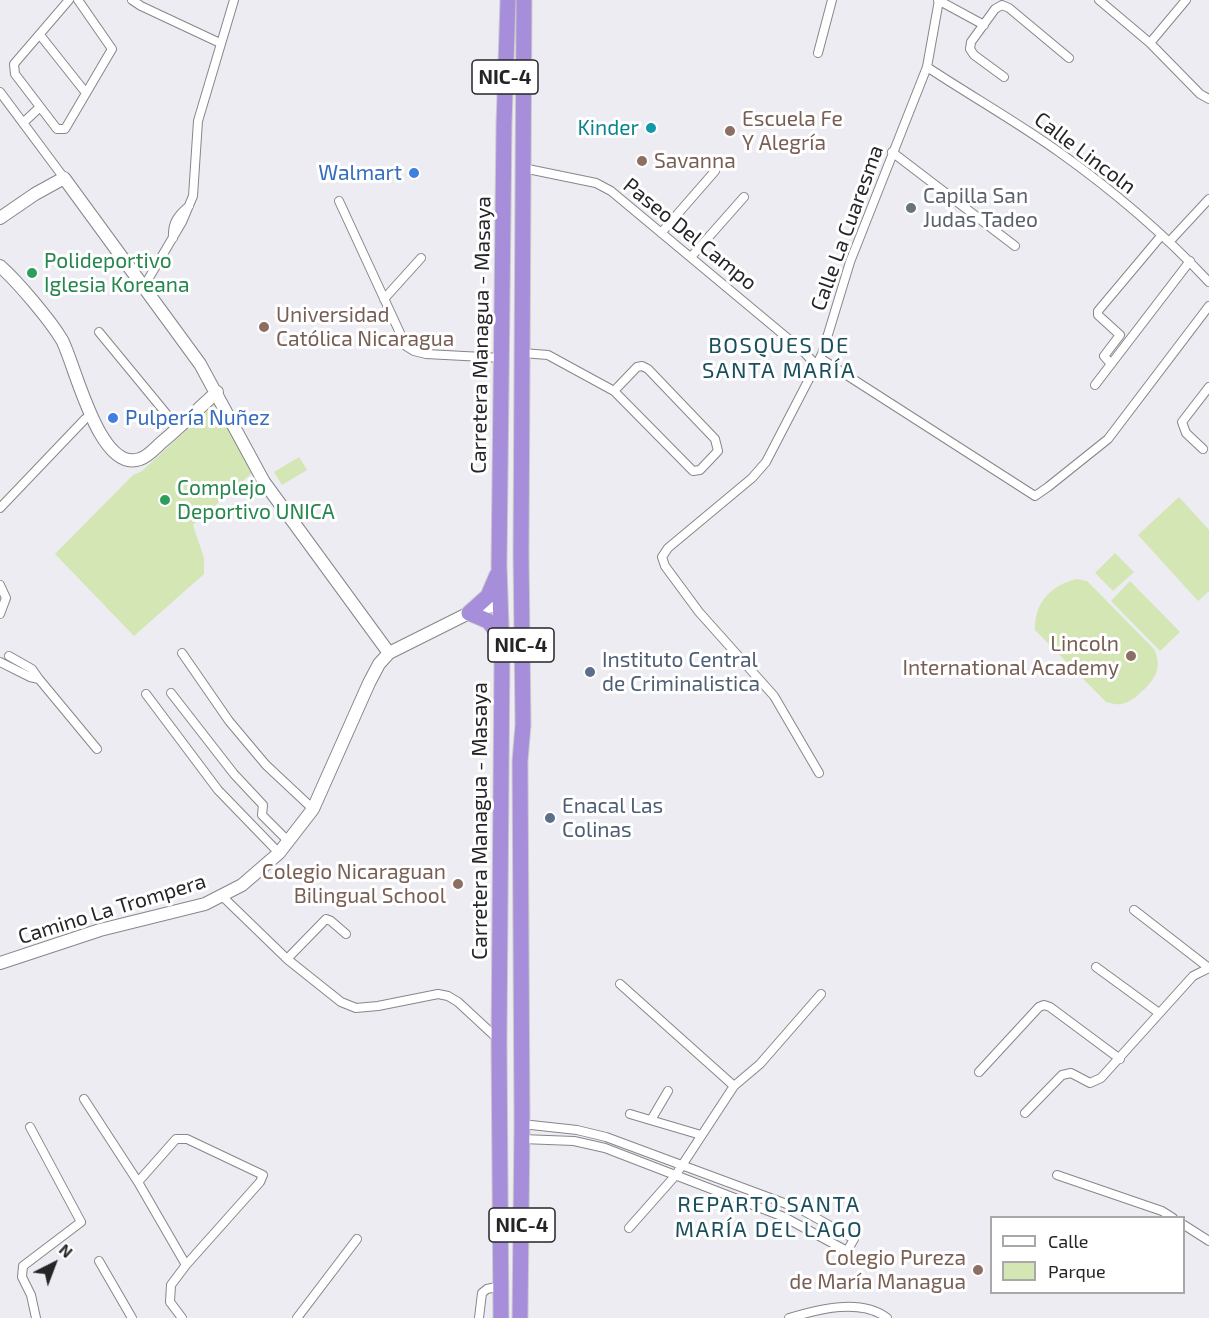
<!DOCTYPE html>
<html>
<head>
<meta charset="utf-8">
<style>
	body { margin:0 }
	#map { position:relative; width:1209px; height:1318px; overflow:hidden; background:#ececf2; font-family:"Exo 2",sans-serif }
	canvas { display:block }
	.legend { position:absolute; left:990px; top:1216px; width:195px; height:78px; box-sizing:border-box; background:#fff; border:2px solid #a8a8a9; margin:0; padding:8px 10px; list-style:none; font-size:18px; color:#252528 }
	.legend li { display:flex; align-items:center; gap:12px; height:30px }
	.legend b { width:30px; border:2px solid #a8a8a9 }
	.north { position:absolute; left:24px; top:1234px; width:60px; height:60px; -webkit-text-stroke:4px #fff; paint-order:stroke; rotate:42deg; font-size:16px; font-weight:700; line-height:24px; text-align:center; color:#252528 }
	.north::after { content:''; display:block; margin:auto; width:21px; height:27px; background:#252528; clip-path:polygon(50% 0,100% 100%,50% 72%,0 100%) }
</style>
</head>
<body>
<div id="map">
<canvas width="1209" height="1318"></canvas>
<ul class="legend">
<li><b style="height:8px;background:#fff"></b>Calle</li>
<li><b style="height:16px;background:#d3e6b4"></b>Parque</li>
</ul>
<div class="north">N</div>
</div>
<script>
const ctx = document.querySelector('canvas').getContext('2d');
ctx.lineJoin = 'round';
function paint(path, color) {
  ctx.fillStyle = color;
  ctx.fill(path, 'evenodd');
}
function trace(path, color, width, dash) {
  ctx.strokeStyle = color;
  ctx.lineWidth = width;
  ctx.lineCap = dash ? 'butt' : 'round';
  ctx.setLineDash(dash || []);
  ctx.stroke(path);
}
function drawText(font, color, halo, rows, align = 'center') {
  ctx.font = font + ' "Exo 2",sans-serif';
  ctx.lineWidth = 6;
  ctx.setLineDash([]);
  ctx.textBaseline = 'middle';
  ctx.strokeStyle = halo;
  ctx.fillStyle = color;
  for (const [text, x, y, turn = 0] of rows) {
    ctx.save();
    ctx.translate(x, y);
    ctx.rotate((+turn || 0) * Math.PI / 180);
    ctx.textAlign = isNaN(turn) ? turn : align;
    if (halo) ctx.strokeText(text, 0, 0);
    ctx.fillText(text, 0, 0);
    ctx.restore();
  }
}
paint(new Path2D(`
	M214,405h4l34,68 -59,52 11,33v16l-70,62 -79,-82 78,-79 9,-4z
	M299,457l8,13 -25,15 -8,-13z
	M1179,497l30,33v61l-11,10 -60,-66z
	M1115,553l19,19 -21,19 -18,-18z
	M1077,579l10,2 67,68c10,20 -1,33 -16,46 -5,4 -10,8 -17,9 -5,1 -10,-1 -15,-2l-71,-72c-1,-27 16,-45 42,-51z
	M1130,581l50,51 -20,19 -49,-50z`), '#d3e6b4');
const street = new Path2D(`
	M69,0l-55,64 1,10 42,55h8l47,-80 -34,-49
	M132,0l9,6 79,37
	M938,0l46,25
	M1099,0l51,43 50,51 9,5
	M40,35l46,58
	M1150,43l36,-43
	M818,53l14,-53
	M927,67c44,29 90,55 132,85 52,37 106,83 150,130
	M1004,77l-30,-22 -4,-6 1,-7 24,-33 7,-4 7,3 60,50
	M0,92l64,86
	M24,122l16,-15
	M892,152l123,94
	M523,168l73,15 15,8 192,160 13,14
	M339,201l67,145 8,5 12,3 76,4
	M661,233l54,-62
	M173,238c-1,-15 5,-23 16,-32
	M1169,242l40,-43
	M691,257l53,-60
	M143,288l39,-66 11,-26 5,-75 36,-121
	M384,299l37,-41
	M99,332l79,96
	M522,353l26,2 66,36 79,80 7,-1 18,-19 -3,-12 -67,-70 -6,-3 -5,1 -23,24
	M820,358l215,138 13,-9 60,-48 101,-133
	M1111,364l-7,-8 16,-21 -22,-20v-4l63,-75
	M1095,385l95,-124
	M1203,449l-17,-16 -4,-11 27,-35
	M0,508l85,-89 6,-4
	M0,585l6,13 -6,16
	M182,653l47,68 37,44 47,44
	M9,656l23,13 7,10
	M0,662l30,15 9,2 58,70
	M171,693l63,81 29,31 -1,10 26,26
	M146,694l72,96 61,63
	M819,773l-45,-77 -75,-84 -34,-46 -3,-9 6,-9 84,-70 14,-16 56,-108 28,-92 77,-195 12,-67
	M222,896l65,63 54,43 15,6 22,-2 60,-12 10,2 10,6 41,38
	M1134,910l75,58
	M287,959l39,-40 5,2 15,13
	M1096,967l63,46
	M620,984l114,102
	M979,1072l60,-65 5,-2 6,2 70,52
	M84,1099l54,83 48,83
	M1025,1113l37,-38 9,-2 19,10 11,-5 92,-102 16,-8
	M630,1114l71,21
	M651,1120l17,-29
	M30,1127l51,95 -58,44 -1,11 9,18 5,23
	M522,1139l52,2 31,7 179,69 63,34 7,-12 -54,-30 -194,-72 -29,-7 -55,-6
	M1057,1175l105,36 11,7
	M138,1182l38,-43h11l76,36 -3,7 -74,83 -15,20 -1,17 12,16
	M1184,1225l25,16
	M629,1228l46,-52 59,-90 26,-22 61,-70
	M99,1261l33,57
	M297,1318l60,-79
	M479,1318l3,-25 5,-4 14,-3
	M789,1318c30,-9 72,-20 98,0`);
const secondary = new Path2D(`
	M0,218l35,-24 29,-16 136,186 64,118 125,171
	M0,266c18,16 50,54 62,74 13,24 37,134 78,119 9,-3 15,-11 22,-17 19,-16 36,-33 55,-50
	M0,963l100,-33 105,-26 37,-19 37,-32 34,-44 56,-126 10,-19 10,-11 80,-40 18,-6 13,-2`);
const highway = new Path2D(`
	M497,575l-9,21 -19,17 19,8 13,16
	M501,1318l-2,-277 3,-387 -3,-89 5,-441 4,-124
	M520,1318l2,-194 -2,-363 3,-36 -2,-172 3,-553`);
trace(street, '#86868b', 10);
trace(secondary, '#86868b', 14);
trace(highway, '#cbcbcb', 17);
trace(street, '#fff', 8);
trace(secondary, '#fff', 12);
trace(highway, '#a78eda', 15);
for (const [x, y, r, color] of [
	[651,128,6,"#0f9aa8"],
	[730,131,6,"#8d6e63"],
	[642,161,6,"#8d6e63"],
	[414,173,6,"#3f7fe0"],
	[911,208,6,"#6b7280"],
	[32,273,6,"#2e9e5b"],
	[264,327,6,"#8d6e63"],
	[113,418,6,"#3f7fe0"],
	[165,500,6,"#2e9e5b"],
	[1131,656,6,"#8d6e63"],
	[590,672,6,"#5c6f8a"],
	[550,818,6,"#5c6f8a"],
	[458,884,6,"#8d6e63"],
	[978,1270,6,"#8d6e63"]
]) {
  const dot = new Path2D();
  dot.arc(x, y, r, 0, 2 * Math.PI);
  ctx.fillStyle = color;
  ctx.fill(dot);
  trace(dot, '#fff', 2);
}
for (const [x, y, w] of [
	[505,77,66],
	[521,645,66],
	[522,1225,66]
]) {
  const box = new Path2D();
  box.roundRect(x - w / 2, y - 17, w, 34, 4.5);
  ctx.fillStyle = '#fff';
  ctx.fill(box);
  trace(box, '#252528', 1.5);
}
drawText('bold 20px', '#252528', null, [
	["NIC-4",505,77],
	["NIC-4",521,645],
	["NIC-4",522,1225]
]);
drawText('21px', '#785e54', '#fff', [
	["Escuela Fe",742,119],
	["Y Alegría",742,143],
	["Savanna",654,161],
	["Universidad",276,315],
	["Católica Nicaragua",276,339],
	["Lincoln",1119,644,"right"],
	["International Academy",1119,668,"right"],
	["Colegio Nicaraguan",446,872,"right"],
	["Bilingual School",446,896,"right"],
	["Colegio Pureza",966,1258,"right"],
	["de María Managua",966,1282,"right"]
], 'left');
drawText('21px', '#0d838f', '#fff', [
	["Kinder",639,128]
], 'right');
drawText('21px', '#252528', '#fff', [
	["Calle Lincoln",1085,153,37],
	["Calle La Cuaresma",847,228,-70],
	["Paseo Del Campo",690,234,39],
	["Carretera Managua - Masaya",481,335,-89],
	["Carretera Managua - Masaya",480,821,-90],
	["Camino La Trompera",112,909,-17]
]);
drawText('21px', '#366cbe', '#fff', [
	["Walmart",402,173],
	["Pulpería Nuñez",125,418,"left"]
], 'right');
drawText('21px', '#5b616d', '#fff', [
	["Capilla San",923,196],
	["Judas Tadeo",923,220]
], 'left');
drawText('21px', '#27864d', '#fff', [
	["Polideportivo",44,261],
	["Iglesia Koreana",44,285],
	["Complejo",177,488],
	["Deportivo UNICA",177,512]
], 'left');
drawText('21px', '#4e5e75', '#fff', [
	["Instituto Central",602,660],
	["de Criminalistica",602,684],
	["Enacal Las",562,806],
	["Colinas",562,830]
], 'left');
ctx.letterSpacing = '1.5px';
drawText('22px', '#194e5d', '#fff', [
	["BOSQUES DE",779,346],
	["SANTA MARÍA",779,371],
	["REPARTO SANTA",769,1205],
	["MARÍA DEL LAGO",769,1230]
]);
ctx.letterSpacing = '0px';
</script>
</body>
</html>
